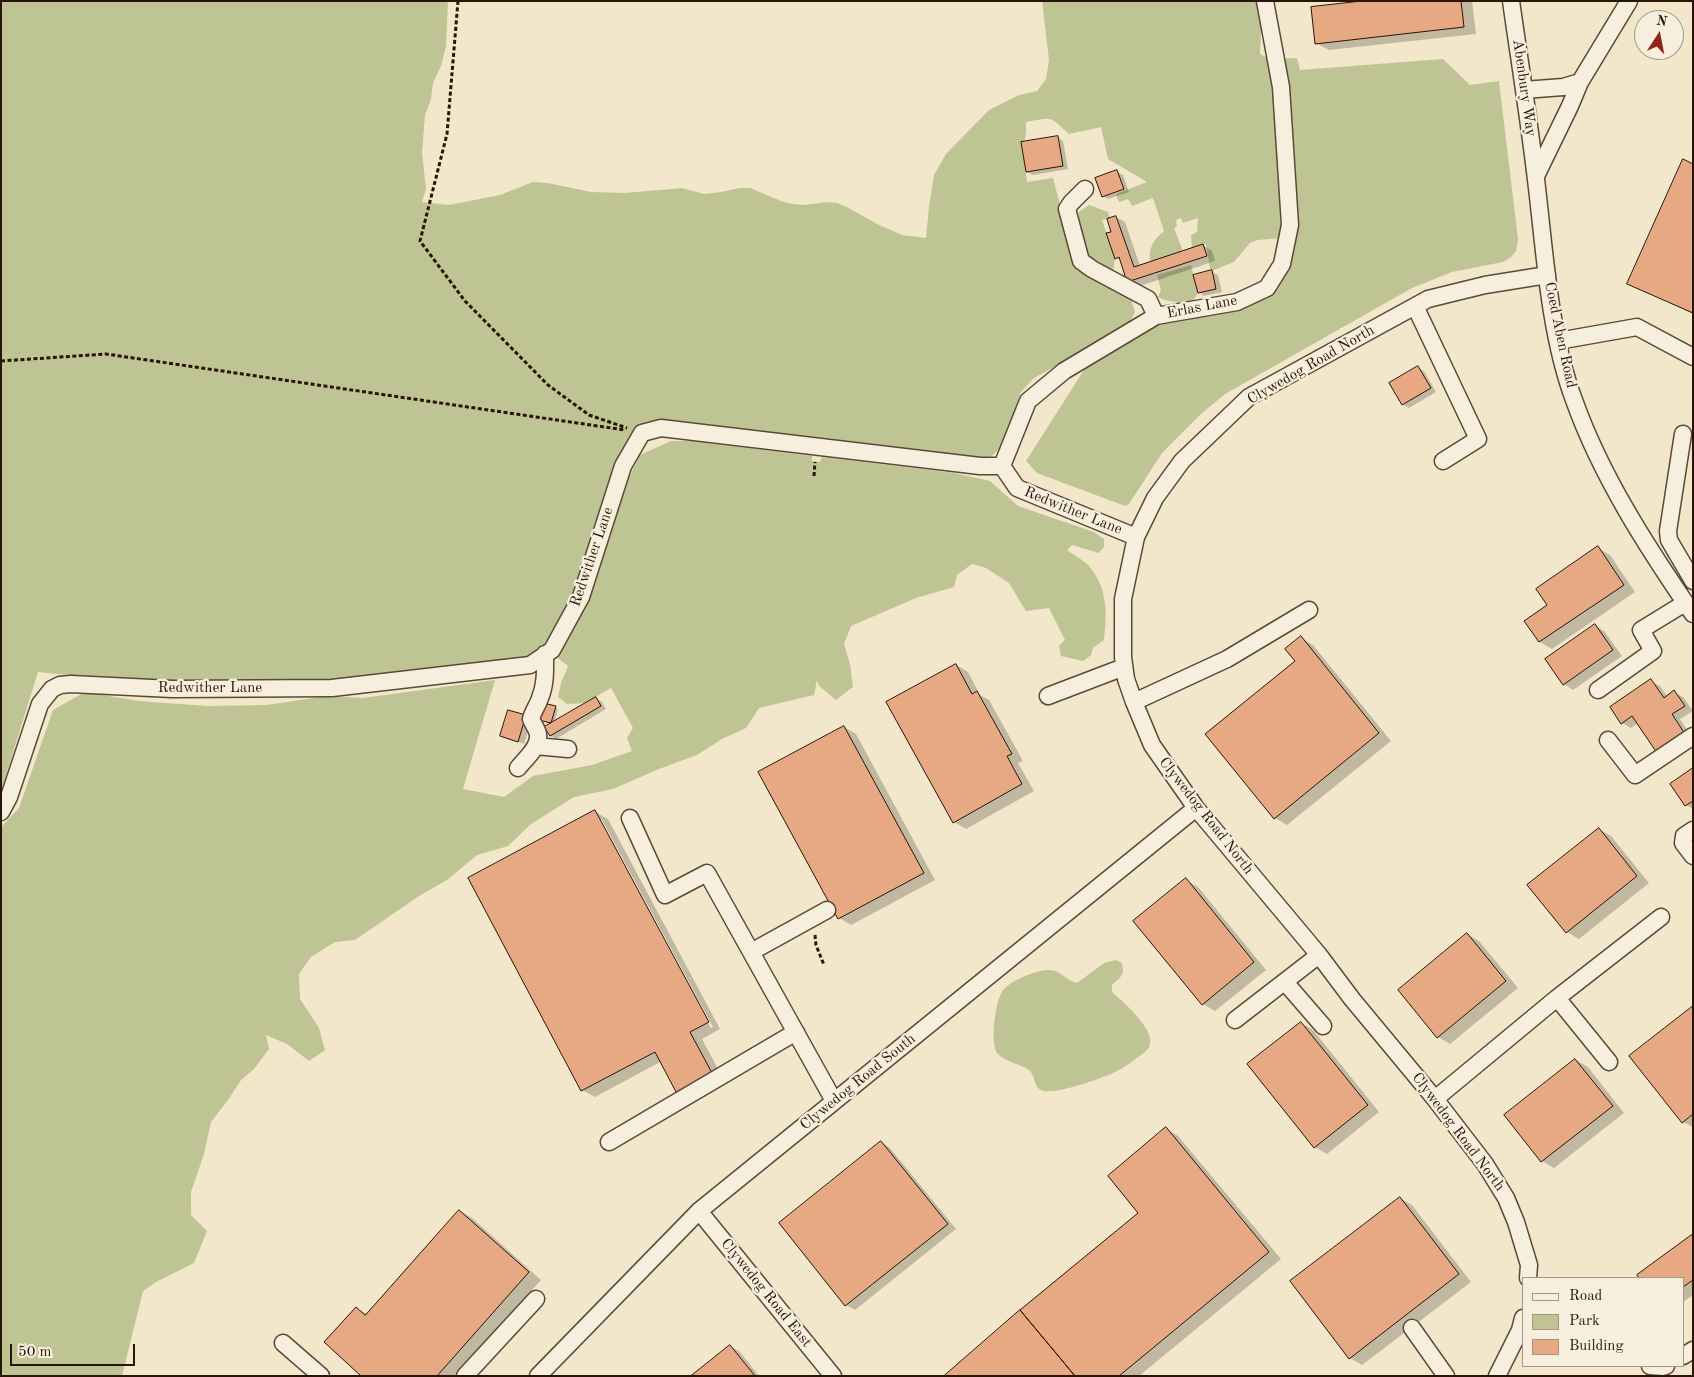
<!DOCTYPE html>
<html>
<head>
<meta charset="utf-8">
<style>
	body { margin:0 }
	#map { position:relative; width:1694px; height:1377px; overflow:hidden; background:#f2e7cb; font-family:"Old Standard TT",serif }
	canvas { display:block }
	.frame { position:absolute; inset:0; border:2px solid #291406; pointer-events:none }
	.legend { position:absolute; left:1522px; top:1277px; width:162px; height:90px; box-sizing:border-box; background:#f7efdd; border:1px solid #a59787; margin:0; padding:6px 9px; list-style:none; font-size:15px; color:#291406 }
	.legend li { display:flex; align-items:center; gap:10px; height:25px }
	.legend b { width:25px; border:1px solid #a59787 }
	.north { position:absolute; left:1634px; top:10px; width:50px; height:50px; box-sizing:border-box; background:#f7efdd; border:1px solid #a59787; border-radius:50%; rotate:11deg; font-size:14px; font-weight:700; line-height:20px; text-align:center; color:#291406 }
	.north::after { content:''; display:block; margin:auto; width:18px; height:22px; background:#8f2418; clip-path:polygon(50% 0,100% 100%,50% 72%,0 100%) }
	.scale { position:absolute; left:10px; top:1344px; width:125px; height:22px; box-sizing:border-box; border:2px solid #291406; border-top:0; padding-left:6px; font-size:15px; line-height:18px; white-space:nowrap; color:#291406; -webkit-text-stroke:4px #f7efdd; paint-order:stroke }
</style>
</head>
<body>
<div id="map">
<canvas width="1694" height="1377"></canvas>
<div class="frame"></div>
<ul class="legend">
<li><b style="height:6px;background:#f7efdd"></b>Road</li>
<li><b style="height:14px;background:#bfc494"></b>Park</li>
<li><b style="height:14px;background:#e6a984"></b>Building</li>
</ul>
<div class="north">N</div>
<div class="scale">50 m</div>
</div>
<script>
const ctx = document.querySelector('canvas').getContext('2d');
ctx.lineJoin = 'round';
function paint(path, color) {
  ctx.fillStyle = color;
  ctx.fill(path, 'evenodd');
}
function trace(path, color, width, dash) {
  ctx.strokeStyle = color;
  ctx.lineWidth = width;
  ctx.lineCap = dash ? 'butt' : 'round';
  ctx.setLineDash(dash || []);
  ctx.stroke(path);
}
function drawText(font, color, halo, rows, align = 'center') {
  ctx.font = font + ' "Old Standard TT",serif';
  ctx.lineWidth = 4.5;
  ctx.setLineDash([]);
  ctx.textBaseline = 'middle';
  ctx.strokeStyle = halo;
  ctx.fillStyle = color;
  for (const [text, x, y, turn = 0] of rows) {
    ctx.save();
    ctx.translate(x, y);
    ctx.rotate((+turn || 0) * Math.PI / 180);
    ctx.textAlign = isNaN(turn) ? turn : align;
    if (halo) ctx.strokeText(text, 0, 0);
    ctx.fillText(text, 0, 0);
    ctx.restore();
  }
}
paint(new Path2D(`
	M1,1h447l-2,45 -5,20 -8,17 -2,16 -6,16 -3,38 4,36 -4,13 27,3 51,-10 33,-13 15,1 43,9 34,1 57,-5 22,6 17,-2 19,-4h10l31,13 11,3 12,1 23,-3 10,1 10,4 32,18 23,10 24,3 3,-32 5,-31 12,-21 43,-44 30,-15 18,-4 9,-12 3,-19 -7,-59h218l2,8 -2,45 10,5 27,-1 3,12 143,-11 27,26 29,-4 19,158 -2,12 -5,6 -8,5 -51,10 -40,16 -187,106 -24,20 -39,39 -33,51 -4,2 -88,-33 -11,-12 58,-91 75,-47 79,-15 35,-16 15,-28 9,-37 -6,-64 -13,5 6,48 -2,22 -24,2 -8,3 -16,19 -20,8 -4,-1 -4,-25 -14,4 -1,-13 6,-3 1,-14 -15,5 -2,-5 -5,2 1,6 -3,2 9,23 -33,11c-2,-14 4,-23 14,-31l-11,-33 -21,8 -4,-7 -9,3 -3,-8 31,-12 -39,-23 -7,-32 -32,7c-21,-18 -14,-17 -43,-12v11l-2,9h-3l6,40 26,-4 23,87 55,35 4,12 -8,15 -93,51 -13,14 -19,54 -10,10 -14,4 -317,-37 -19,5 -23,36 -43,129 -30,55 -28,12 -70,9 -140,13 -151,2 -119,-12 -37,119z
	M1089,205l19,7 2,6 -8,2 13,38 -2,13 -23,-14 -2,-5 -10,-33 1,-7z
	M1191,265l7,28 -6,9c-11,0 -23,1 -34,-5l3,-7 -4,-15z
	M671,441h20l121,15v5l8,1 2,-5 132,16 36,8 28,25 76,26 10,7v8l-5,6 -27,-8 -5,5c7,5 16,10 22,16 19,23 18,46 15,74l-11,8 -2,7 -8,6 -22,-5 -2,-10 6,-6 -16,-32 -23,3 -17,-28 -23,-15 -14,-4 -15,11 -3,12 -38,11 -65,28 -7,18 6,20 3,23 -17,13 -17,-14 -2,-6 -3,15 -55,13 -13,20 -24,11 -25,16 -38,14 -46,20 -39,8 -43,27 -23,22 -31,9 -30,25 -28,16 -64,44 -20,2 -24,15 -12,17 1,25 19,29 6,22 -16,11 -22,-17 -21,-9 3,14 -15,20 -13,11 -13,20 -17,22 -7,32 -13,38v23l16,16 -13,32 -38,19 -13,9 -21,85h-121v-549l18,-19 34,-98 32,-18 53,9 69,5 60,-1 59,-9 37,2 132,-18 -32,109 41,8 29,-21 59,-11 40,-14 -5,-13 6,-10 -22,-40 -26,15 -18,1 -9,-7 3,-14 7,-17 -13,-10 62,-154 23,-47z
	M1116,960l6,3c3,12 -1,14 -10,22v7c11,10 52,44 34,59 -11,9 -22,17 -35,23 -13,5 -57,22 -70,16 -8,-4 -5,-13 -11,-19 -9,-8 -25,-8 -33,-18 -7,-11 -2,-52 6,-63 7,-9 35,-21 47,-20 11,0 16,11 27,13l27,-20z`), '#bfc494');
paint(new Path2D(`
	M1373,1h99l4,33 -147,16 -13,-7z
	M1057,137l6,4 5,28 -35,6 -6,-3z
	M1693,165v149l-65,-31z
	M1117,172l6,3 6,17 -21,7 -5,-3z
	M1116,217l9,5 15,44 63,-21 9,6 3,10 -78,26 -9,-5 -7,-21 -5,-3 -3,-25 -5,-13z
	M1212,272l6,3 4,17 -18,4 -5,-4z
	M1418,368l6,3 12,21 -27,16 -6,-4 -12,-21z
	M1598,548l12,7 25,37 -83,57 -12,-7 9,-36z
	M1595,625l9,6 18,25 -49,34 -9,-6 -18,-25z
	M1301,638l12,7 78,96 -104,84 -12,-7z
	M956,665l12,7 12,23 9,5 34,61 -5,2 16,28 -68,38 -12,-7z
	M1651,681l9,5 7,10 7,-4 9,5 10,14 -13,8 13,20 -55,-16 -7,5 -9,-5z
	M596,698l6,4 4,7 -50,30 -5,-3 2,-13 -11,-3 2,-16 14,5 -4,14z
	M509,711l22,9 -7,24 -23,-9z
	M844,727l12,7 79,146 -84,45 -12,-7z
	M1693,770v39l-7,-4z
	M595,812l13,7 112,210 -18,10 22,41 -34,18 -13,-7 -15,-30 -67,36 -13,-7zM599,820h3l111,207 -2,1z
	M1599,829l12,7 38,47 -70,56 -12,-7z
	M1186,880l12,7 68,83 -51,41 -12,-7z
	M1467,934l12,7 39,47 -68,56 -12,-7z
	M1693,1008v119l-10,-5z
	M1301,1023l12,7 66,82 -52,42 -12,-7z
	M1576,1060l12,7 36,46 -70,55 -12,-7 -36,-46z
	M1166,1129l12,7 103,123 -142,117h-193l194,-163z
	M881,1142l9,6 66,81 -101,81 -9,-5z
	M1400,1198l12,7 59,77 -109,83 -12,-7z
	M460,1211l12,7 69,62 -86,96h-92l-7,-68 11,6z
	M1693,1236v59l-10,7v-24h-42l-3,-3z
	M730,1346l9,5 20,25h-66z`), '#0003');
const building = new Path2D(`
	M1362,1h99l3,26 -149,17 -4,-37z
	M1058,136l5,30 -37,6 -5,-30z
	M1683,159l10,5v149l-66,-29z
	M1117,170l7,19 -22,8 -7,-19z
	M1116,216l18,51 69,-23 4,12 -80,26 -8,-25 -4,2 -9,-26 5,-1 -4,-13z
	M1212,270l4,19 -18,4 -5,-18z
	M1418,366l13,22 -29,17 -13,-22z
	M1598,546l26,39 -85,57 -15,-21 23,-16 -11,-16z
	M1595,624l18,26 -50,35 -18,-26z
	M1301,636l78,97 -105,86 -69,-85 90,-73 -10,-12z
	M956,664l16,30 5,-3 35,63 -5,2 15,28 -69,39 -67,-121z
	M1651,679l13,19 10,-8 11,16 -13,8 13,20 -28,19 -25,-37 -11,8 -11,-17z
	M596,697l5,9 -51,30 -6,-9z
	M543,703l13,3 -5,17 -13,-3z
	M508,710l18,5 -8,27 -18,-6z
	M844,726l80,147 -86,46 -80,-147z
	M1693,768v33l-8,5 -15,-22z
	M595,810l114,212 -19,10 22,41 -36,19 -21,-40 -74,39 -113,-213z
	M1599,828l38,48 -71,57 -39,-48z
	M1186,878l68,84 -52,43 -69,-84z
	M1467,933l39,48 -69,57 -39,-48z
	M1693,1006v108l-11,9 -53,-67z
	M1301,1022l67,83 -54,43 -67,-84z
	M1575,1059l38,47 -72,56 -37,-47z
	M1166,1127l103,125 -150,124h-44l-55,-66 118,-97 -30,-37z
	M881,1141l67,83 -103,82 -66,-83z
	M1400,1197l59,77 -110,85 -59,-78z
	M459,1210l70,62 -92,104h-76l-37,-34 32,-35 9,8z
	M1693,1234v46l-10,7v-9h-44l-2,-3z
	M1020,1310l55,66h-131z
	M730,1345l25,31h-64z`);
paint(building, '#e6a984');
trace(building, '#291406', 1);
const minor = new Path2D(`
	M1511,1c9,63 19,125 26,187 8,68 13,148 37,212 27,76 73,147 119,214
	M1524,90l39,-3 17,-5
	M1536,176l34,-70 10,-24 49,-81
	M1085,189l-14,14 -4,6 14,52 11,8 56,30 8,17
	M1415,306l63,133 -35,22
	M1558,341l79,-14 56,30
	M1683,434l-15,97 1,9 24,41
	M1002,466l26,-65 36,-30 92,-55 81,-14 30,-14 15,-24 8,-39 -9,-138 -16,-86
	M1598,690l55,-39 -12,-21 44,-27
	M1048,696l76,-29
	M1134,702l93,-43 82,-49
	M1608,740l27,35 58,-39
	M536,746l32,3
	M518,768c7,-9 22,-21 20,-34 -1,-5 -5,-10 -7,-15 2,-8 7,-14 9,-21 6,-14 5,-29 5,-44
	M1,812l8,-15 31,-93 12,-15 8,-4 11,-1 101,5 160,-1 198,-23 22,-15 29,-53 42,-131 19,-33 19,-5 319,38h22l15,22 119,49
	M630,818l35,77 42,-22 127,228
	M1693,830l-9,6 -1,7 10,13
	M751,952l76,-42
	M1285,982l38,44
	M1557,998l52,64
	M1235,1020l84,-65
	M1435,1099l122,-101 104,-81
	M609,1142l187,-110
	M699,1211l134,165
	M1528,1278l1,-13 -13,-43 -10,-24 -21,-34 -50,-65 -83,-100 -33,-44 -123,-147 -44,-63 -18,-43 -8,-23 -3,-22v-58l13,-62 19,-39 27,-37 67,-64 179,-98 57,-14 62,-10
	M1412,1328l34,48
	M283,1343l38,33
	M1683,1356l10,-6
	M1650,1366l13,1 3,-1
	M465,1376l71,-77
	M538,1376l161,-165 497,-403
	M1497,1376l23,-46 3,-12`);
trace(minor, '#5b4937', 19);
trace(new Path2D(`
	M458,1l-11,133 -27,107 45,60 83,84 41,30 38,13
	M1,361l105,-7 519,76
	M814,476l1,-14
	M815,935l1,10 8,20`), '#291406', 3, [4, 2.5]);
trace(minor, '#f7efdd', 16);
drawText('15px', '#291406', '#f7efdd', [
	["Abenbury Way",1524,88,82],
	["Erlas Lane",1202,307,-11],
	["Coed Aben Road",1560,335,78],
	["Clywedog Road North",1311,365,-30],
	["Redwither Lane",1073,511,22],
	["Redwither Lane",592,557,-71],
	["Redwither Lane",210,688],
	["Clywedog Road North",1206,816,52],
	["Clywedog Road South",858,1082,-39],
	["Clywedog Road North",1458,1132,53],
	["Clywedog Road East",766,1293,51]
]);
</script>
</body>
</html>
